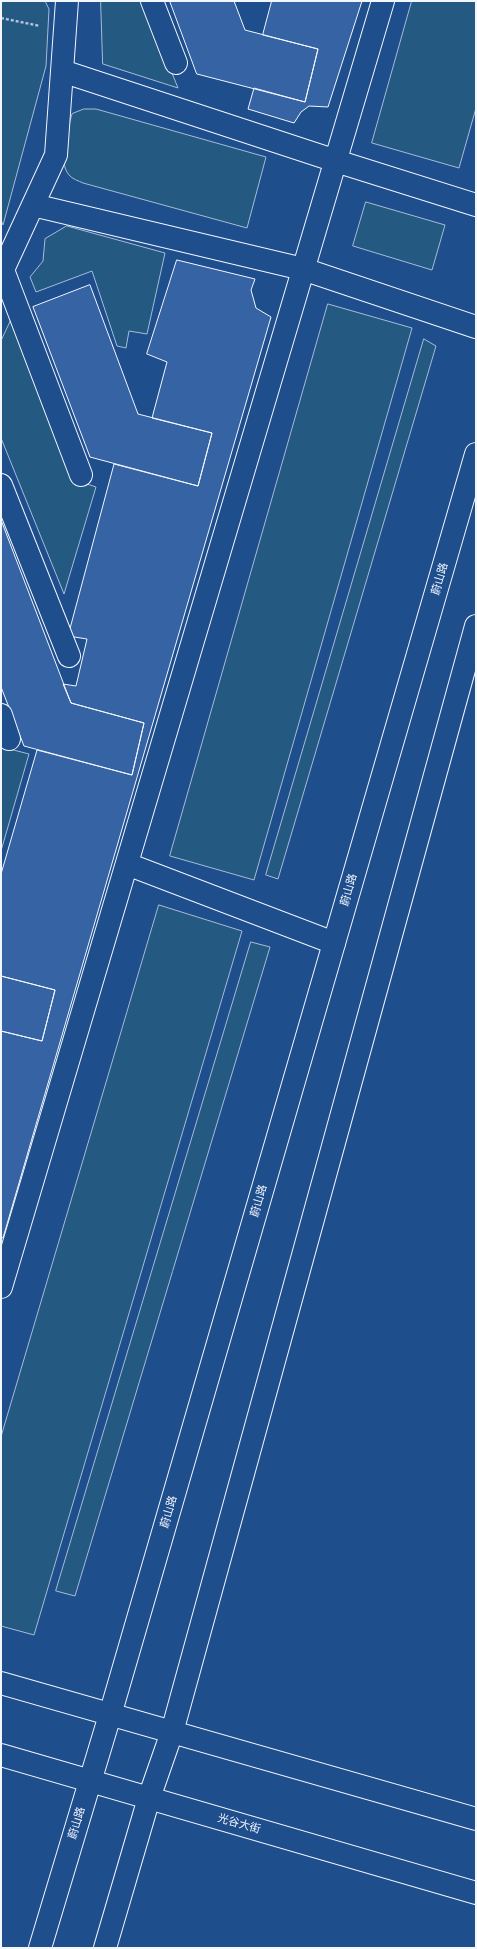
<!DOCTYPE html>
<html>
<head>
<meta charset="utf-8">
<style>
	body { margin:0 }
	#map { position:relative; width:477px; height:1949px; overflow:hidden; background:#1f4e8c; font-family:"Open Sans",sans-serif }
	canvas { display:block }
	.frame { position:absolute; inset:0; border:2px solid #f2f6ff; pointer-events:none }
</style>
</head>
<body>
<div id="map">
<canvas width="477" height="1949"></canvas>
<div class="frame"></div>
</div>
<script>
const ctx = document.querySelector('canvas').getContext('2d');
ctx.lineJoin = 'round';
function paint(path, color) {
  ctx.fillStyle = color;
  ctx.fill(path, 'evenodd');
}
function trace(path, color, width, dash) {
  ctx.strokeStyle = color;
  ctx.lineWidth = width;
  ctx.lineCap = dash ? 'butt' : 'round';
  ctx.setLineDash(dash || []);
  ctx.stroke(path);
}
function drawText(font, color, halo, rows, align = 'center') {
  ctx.font = font + ' "Open Sans","Noto Sans SC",sans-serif';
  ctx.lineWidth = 3;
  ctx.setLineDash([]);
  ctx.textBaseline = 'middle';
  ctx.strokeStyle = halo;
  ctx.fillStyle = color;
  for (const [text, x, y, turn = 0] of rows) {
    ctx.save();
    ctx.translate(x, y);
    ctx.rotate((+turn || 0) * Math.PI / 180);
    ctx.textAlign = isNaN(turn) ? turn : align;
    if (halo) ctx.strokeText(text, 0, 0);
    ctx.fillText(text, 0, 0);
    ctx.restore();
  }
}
const green = new Path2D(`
	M1,1h44l4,8 -3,57 -43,159 -2,-5z
	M101,1h42l35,87 -75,-24z
	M412,1h64v107l-17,60 -87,-25z
	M84,109h12l170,48 -19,71 -164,-45c-4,-2 -11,-4 -14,-8 -12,-14 -1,-46 3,-61z
	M366,202l79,23 -13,45 -79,-24z
	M67,226l98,27 -18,81 -18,-3 -3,17 -9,-2 -25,-75 -56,21 -6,-15 13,-16 2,-22z
	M328,304l84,24 -158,552 -84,-24z
	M12,318l63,162 21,7 -32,107 -63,-156v-97z
	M424,339l12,7 -158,533 -12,-4z
	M1,743l1,4 27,7 -28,97z
	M159,905l83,26 -208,704 -33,-9v-189z
	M251,942l19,5 -195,649 -19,-5z`);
paint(green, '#245a82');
trace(green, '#a8bbd7', 1);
const building = new Path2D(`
	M170,1h64l11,29 73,19 -13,53 -108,-28z
	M272,1h90l-34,106 -19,-1 -8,6 -7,11 -46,-14 6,-21 51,14 13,-53 -55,-14z
	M177,260l78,19 -4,11 5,18 15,9 -268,921 -2,-1v-206l41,10 13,-51 -54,-14v-102l36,-124 95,25 12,-52 -73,-20 -8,-19 13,2 11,-47 -19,-3 46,-172 84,22 14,-53 -60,-15 15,-56 -20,-8z
	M90,285l48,129 74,19 -14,53 -108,-29 -57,-150z
	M1,520l70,183 73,20 -12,52 -108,-29 -23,-59z
	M1,976l54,14 -13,51 -41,-10z`);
paint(building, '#3563a3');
trace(building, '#f2f6ff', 1);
const minor = new Path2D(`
	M152,1l24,62
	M62,71l274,90 140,44
	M33,205l270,64 173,58
	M3,270l78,205
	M1,274l55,-119 11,-154
	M1,485l68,171
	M1,715l8,24
	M127,864l207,79
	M1,1287l382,-1286`);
const major = new Path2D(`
	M1,1683l475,136
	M1,1755l475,138
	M40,1948l70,-233 366,-1261
	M105,1948l44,-150 23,-66 304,-1106`);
trace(minor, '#f2f6ff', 24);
trace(major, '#f2f6ff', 24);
trace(new Path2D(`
	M1,18l39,8`), '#b3c4dc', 2.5, [3, 2]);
trace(minor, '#1f4e8c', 22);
trace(major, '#1f4e8c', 22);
drawText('11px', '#f2f6ff', '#1f4e8c', [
	["蔚山路",440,579,-74],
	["蔚山路",349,890,-74],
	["蔚山路",259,1201,-74],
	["蔚山路",169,1512,-74],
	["蔚山路",77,1823,-73],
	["光谷大街",239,1824,16]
]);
</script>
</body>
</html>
